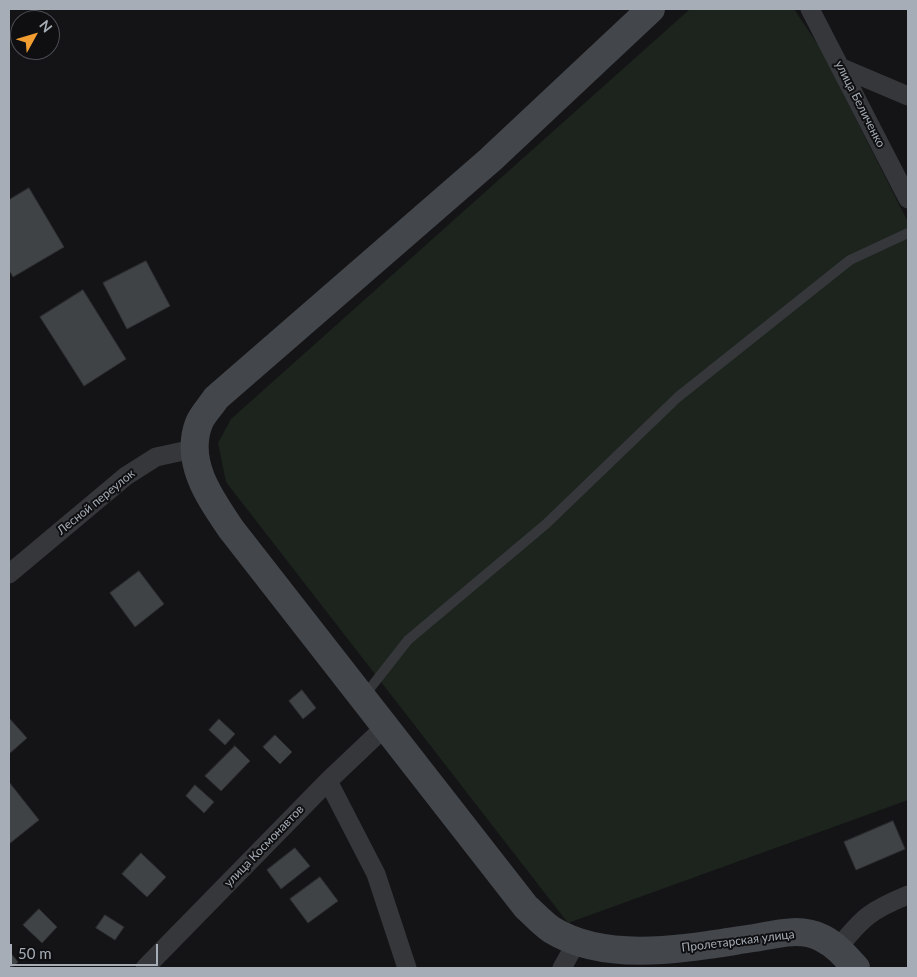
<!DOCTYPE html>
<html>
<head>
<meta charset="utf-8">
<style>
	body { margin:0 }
	#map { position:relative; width:917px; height:977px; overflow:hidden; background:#141416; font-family:Lato,sans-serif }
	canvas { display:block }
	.frame { position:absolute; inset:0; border:10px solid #a6adb6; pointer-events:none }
	.north { position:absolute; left:10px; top:10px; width:50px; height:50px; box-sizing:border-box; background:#0f0f11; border:1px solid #4b4e53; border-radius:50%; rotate:51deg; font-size:14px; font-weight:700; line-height:20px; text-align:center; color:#a6adb6 }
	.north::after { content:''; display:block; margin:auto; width:18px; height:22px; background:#f29d31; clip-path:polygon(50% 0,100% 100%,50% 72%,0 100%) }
	.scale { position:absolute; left:10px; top:944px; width:148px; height:22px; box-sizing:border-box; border:2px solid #a6adb6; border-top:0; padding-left:6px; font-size:15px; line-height:18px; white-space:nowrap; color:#a6adb6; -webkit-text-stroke:4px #0f0f11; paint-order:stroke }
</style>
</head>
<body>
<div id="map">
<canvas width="917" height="977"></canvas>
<div class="frame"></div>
<div class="north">N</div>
<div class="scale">50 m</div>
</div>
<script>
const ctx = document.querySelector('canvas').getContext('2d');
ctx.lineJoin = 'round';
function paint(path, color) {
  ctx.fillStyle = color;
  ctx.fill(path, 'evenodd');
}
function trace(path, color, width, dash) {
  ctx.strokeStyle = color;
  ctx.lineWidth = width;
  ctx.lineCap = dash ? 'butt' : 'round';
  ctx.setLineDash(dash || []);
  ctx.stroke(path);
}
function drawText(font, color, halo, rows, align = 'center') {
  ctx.font = font + ' Lato,sans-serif';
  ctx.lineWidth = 4;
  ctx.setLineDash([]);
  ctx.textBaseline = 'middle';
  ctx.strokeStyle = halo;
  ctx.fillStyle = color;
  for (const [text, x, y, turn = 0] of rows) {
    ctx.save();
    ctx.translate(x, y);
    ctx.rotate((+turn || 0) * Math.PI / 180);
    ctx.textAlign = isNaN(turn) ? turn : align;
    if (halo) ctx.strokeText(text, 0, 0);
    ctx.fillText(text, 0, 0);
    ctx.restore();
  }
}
paint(new Path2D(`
	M690,9h104l26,39 88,174v578l-340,123 -342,-441 -8,-39 13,-24z`), '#1c241d');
const building = new Path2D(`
	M29,188l35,59 -51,30 -4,-7v-70z
	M146,261l24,45 -43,23 -24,-46z
	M83,290l43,69 -42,27 -44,-69z
	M139,571l25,33 -29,23 -25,-34z
	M302,690l14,18 -13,11 -14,-18z
	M9,718l18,20 -18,16z
	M219,719l16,15 -10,11 -16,-15z
	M275,735l17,17 -12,12 -17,-17z
	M235,746l15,15 -29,30 -16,-15z
	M9,782l30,38 -30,24z
	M195,785l19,17 -10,11 -18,-17z
	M893,821l12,28 -49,21 -12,-28z
	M295,848l15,18 -29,23 -14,-19z
	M141,853l25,24 -19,20 -25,-23z
	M320,877l18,24 -30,22 -18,-24z
	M39,909l18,18 -15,16 -19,-18z
	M105,915l19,12 -9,13 -19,-12z
	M9,951l9,11 -7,6h-2z`);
paint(building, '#404346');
trace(building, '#2e2f32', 1);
trace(new Path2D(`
	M364,696l44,-56 138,-116 132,-127 172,-137 58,-27`), '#35373b', 10);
trace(new Path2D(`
	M810,9l98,190
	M842,68l66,28
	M9,574l117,-98 30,-19 37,-8
	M328,781l48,93 31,94
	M838,948c25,-31 33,-38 70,-53
	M145,968l183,-187 58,-55
	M562,968l15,-27`), '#35373b', 19);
trace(new Path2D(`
	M651,9l-161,151 -274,238c-5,8 -14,17 -17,25 -15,39 11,75 32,106l295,378c8,7 17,17 26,23 57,35 140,17 202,8 22,-4 47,-11 68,0 14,7 23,18 34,30`), '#43464b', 28);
drawText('12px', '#a6adb6', '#0f0f11', [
	["улица Беличенко",860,104,63],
	["Лесной переулок",96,502,-39],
	["улица Космонавтов",264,846,-46],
	["Пролетарская улица",738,941,-7]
]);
</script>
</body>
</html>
